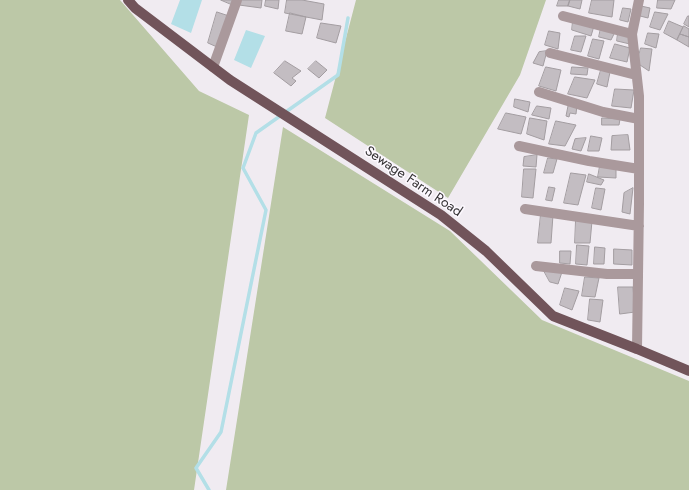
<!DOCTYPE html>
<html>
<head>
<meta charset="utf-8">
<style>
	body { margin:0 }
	canvas { display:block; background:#f0ebf1 }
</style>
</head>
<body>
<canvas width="689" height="490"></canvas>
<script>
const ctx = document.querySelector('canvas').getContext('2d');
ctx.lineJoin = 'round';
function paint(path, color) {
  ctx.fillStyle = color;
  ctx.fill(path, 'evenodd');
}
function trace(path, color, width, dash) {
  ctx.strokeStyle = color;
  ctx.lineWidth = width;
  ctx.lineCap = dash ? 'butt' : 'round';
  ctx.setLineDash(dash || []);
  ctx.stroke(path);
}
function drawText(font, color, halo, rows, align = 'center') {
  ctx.font = font + ' Jost,sans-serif';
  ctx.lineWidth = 3;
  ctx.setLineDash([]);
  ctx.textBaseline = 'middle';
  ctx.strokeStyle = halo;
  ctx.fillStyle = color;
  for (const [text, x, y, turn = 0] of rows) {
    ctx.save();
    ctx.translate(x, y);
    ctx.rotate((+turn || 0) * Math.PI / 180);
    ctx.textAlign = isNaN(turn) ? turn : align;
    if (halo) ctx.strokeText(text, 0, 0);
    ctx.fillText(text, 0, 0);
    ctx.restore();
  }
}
paint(new Path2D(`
	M0,0h120l79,91 50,24 -55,375h-194z
	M356,0h190l-26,75 -72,123 -123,-80z
	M283,127l167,104 92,89 147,61v109h-463z`), '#bcc8a7');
paint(new Path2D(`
	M180,0h22l-11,33 -20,-9z
	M246,30l19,6 -14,32 -17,-8z`), '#b3dfe7');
trace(new Path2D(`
	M209,490l-13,-22 25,-36 45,-222 -23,-42 13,-35 82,-58 10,-57`), '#b3dfe7', 3.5);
const building = new Path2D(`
	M221,0h12l-2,4z
	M240,0h22l-1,8 -22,-3z
	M266,0h13l-1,9 -13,-3z
	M287,0h15l22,4 -2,16 -37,-7z
	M559,0h11l-2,6h-11z
	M570,0h12l-2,9 -12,-3z
	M592,0h22l-2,17 -23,-4z
	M658,0h17l-4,9 -14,-1z
	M641,6l9,2 -2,10 -8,-2z
	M623,8l8,1 -3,13 -8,-2z
	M217,12l12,4 -12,31 -9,-4z
	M655,12l13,2 -8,16 -10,-3z
	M290,13l16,4 -4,17 -16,-3z
	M688,16h1v11l-5,-3z
	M573,21l21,5 -3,10 -19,-6z
	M669,21l14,6 -6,13 -13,-7z
	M321,23l20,3 -5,17 -19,-5z
	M684,26l5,3v8l-9,-3z
	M601,28l14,4 -4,8 -12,-3z
	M549,31l11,2 -2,16 -13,-4z
	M618,33l12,2v9l-13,-3z
	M648,33l11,1 -3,14 -11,-4z
	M680,34l9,3v10l-12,-7z
	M575,36h11l-5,16 -10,-2z
	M593,39l11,2 -5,18 -11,-3z
	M615,44l15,4 -3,14 -17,-4z
	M641,48l11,1 -3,22 -12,-8z
	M547,51l-4,15 -10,-3 6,-11z
	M285,61l16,10 -9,7 4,3 -5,5 -17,-13z
	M316,61l11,9 -8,8 -11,-9z
	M546,67l15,3 -5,21 -17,-5z
	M572,67l16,1 -1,7 -16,-1z
	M601,70l9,2 -3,15 -10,-3z
	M575,77l20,3 -8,18 -19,-4z
	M615,89l19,1 -3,18 -19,-2z
	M515,99l15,3 -2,10 -14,-5z
	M577,105l-1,9 -6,-1 -1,4 -3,-1 2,-10z
	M537,106l14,2 -2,11 -17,-4z
	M506,113l20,4 -5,17 -23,-5z
	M530,118l17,3 -3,19 -17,-6z
	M602,118l18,1 -1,6h-17z
	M556,121l20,4 -11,21 -16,-2z
	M628,135l2,15h-19l1,-14z
	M591,136l11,2 -3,13h-11z
	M586,138l-5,13 -9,-2 3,-10z
	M537,155l-1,12 -13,-1 1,-9z
	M548,158l9,1 -4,14h-9z
	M600,166l16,2v10l-18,-1z
	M524,169h12l-3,29 -11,-1z
	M571,173l15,2 -8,30 -14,-2z
	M589,174l15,6 -3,5 -14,-3z
	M549,187l6,1 -3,13 -6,-1z
	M596,188l9,1 -4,21 -9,-2z
	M633,188l-3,26 -8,-2 2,-19z
	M541,214l12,1 -2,28h-13z
	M576,219l16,2 -2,22h-15z
	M577,245l12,1 -2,19 -11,-1z
	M595,247l10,1 -1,16h-10z
	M614,249l18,1v15l-18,-1z
	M560,251h11l-1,13 -10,-1z
	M543,269l19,3 -4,12 -8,-2z
	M585,277l14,1 -4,19 -13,-1z
	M618,287h15l2,25 -15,2z
	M565,288l14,3 -7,19 -12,-5z
	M590,299l13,1 -3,22 -12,-2z`);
paint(building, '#c3bdc2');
trace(building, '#a39da1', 1);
trace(new Path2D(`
	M563,16l69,18
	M550,53l86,22
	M213,67l24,-67
	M539,92l64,20 36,7
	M519,146l70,15 50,8
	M525,209l114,17
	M536,266l71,8h31
	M637,349l2,-146v-107l-7,-62 7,-34`), '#aa999c', 10);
trace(new Path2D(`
	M128,0l7,8 95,72 211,135 45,36 67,65 84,33 52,22`), '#71545a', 10);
drawText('14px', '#373537', '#fdf9ff', [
	["Sewage Farm Road",413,182,34]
]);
</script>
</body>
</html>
